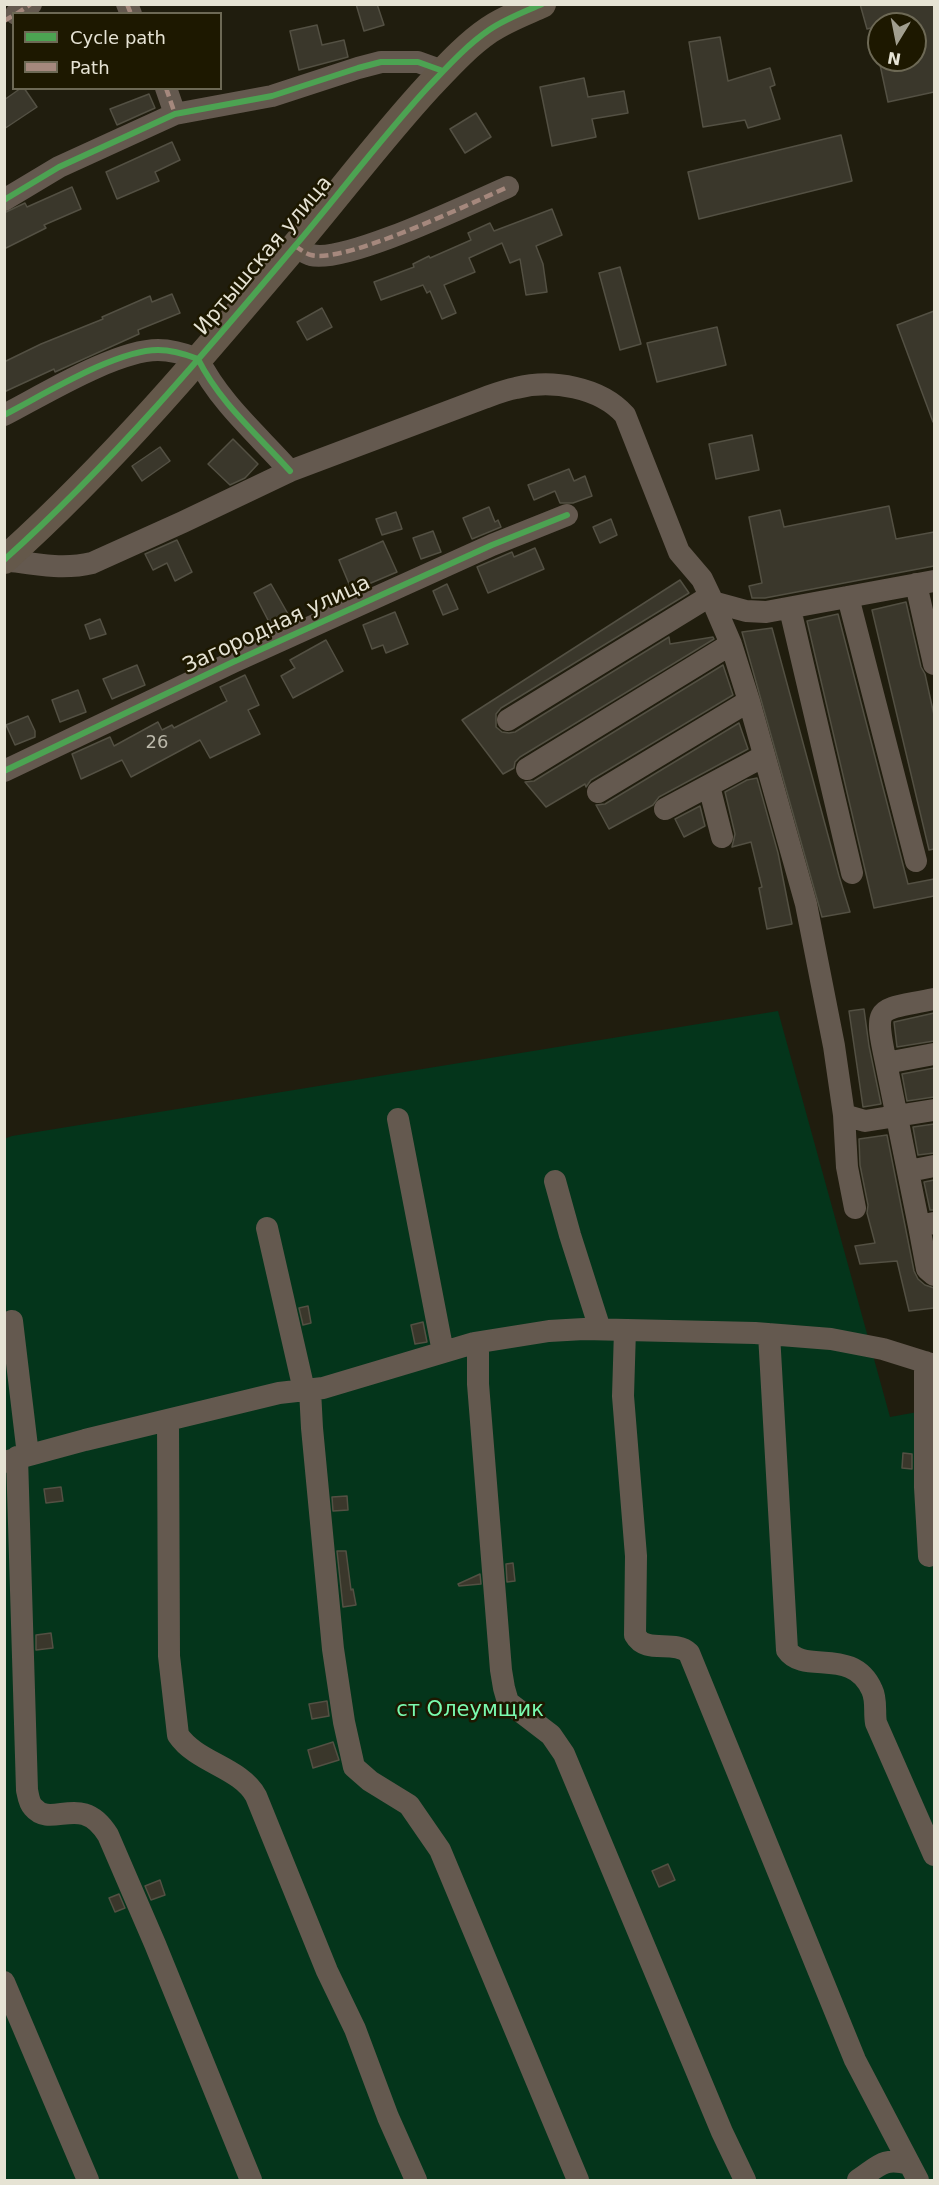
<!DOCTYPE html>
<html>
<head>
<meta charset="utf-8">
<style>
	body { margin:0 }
	#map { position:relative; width:939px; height:2185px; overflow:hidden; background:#201d0e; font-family:"DejaVu Sans",sans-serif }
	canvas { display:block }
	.frame { position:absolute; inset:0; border:6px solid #e6e3d4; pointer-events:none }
	.legend { position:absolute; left:12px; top:12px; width:210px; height:78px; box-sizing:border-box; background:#1d1800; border:2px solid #6d6955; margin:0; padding:8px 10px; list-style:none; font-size:18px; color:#e6e3d4 }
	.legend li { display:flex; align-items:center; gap:12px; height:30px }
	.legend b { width:30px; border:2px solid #6d6955 }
	.north { position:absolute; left:867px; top:12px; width:60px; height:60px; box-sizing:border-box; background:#1d1800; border:2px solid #6d6955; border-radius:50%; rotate:190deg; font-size:16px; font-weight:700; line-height:24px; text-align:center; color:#e6e3d4 }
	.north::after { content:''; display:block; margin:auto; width:21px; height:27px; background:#a19e8f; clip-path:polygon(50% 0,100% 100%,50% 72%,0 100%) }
</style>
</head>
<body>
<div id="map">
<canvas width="939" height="2185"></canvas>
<div class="frame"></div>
<ul class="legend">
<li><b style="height:8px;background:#4ca352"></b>Cycle path</li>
<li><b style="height:8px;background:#a5887d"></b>Path</li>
</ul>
<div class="north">N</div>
</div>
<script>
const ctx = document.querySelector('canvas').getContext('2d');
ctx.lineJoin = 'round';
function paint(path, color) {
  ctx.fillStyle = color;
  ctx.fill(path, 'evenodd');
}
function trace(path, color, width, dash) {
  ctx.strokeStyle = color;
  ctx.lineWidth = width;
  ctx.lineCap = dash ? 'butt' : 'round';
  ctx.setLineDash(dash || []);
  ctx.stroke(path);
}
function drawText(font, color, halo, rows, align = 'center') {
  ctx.font = font + ' "DejaVu Sans",sans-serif';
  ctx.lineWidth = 5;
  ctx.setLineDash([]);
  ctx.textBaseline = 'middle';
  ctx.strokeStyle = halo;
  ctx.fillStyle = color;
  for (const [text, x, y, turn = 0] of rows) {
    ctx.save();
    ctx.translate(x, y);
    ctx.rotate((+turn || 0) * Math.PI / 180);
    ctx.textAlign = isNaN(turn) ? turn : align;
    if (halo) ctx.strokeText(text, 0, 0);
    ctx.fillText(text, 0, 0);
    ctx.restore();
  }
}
paint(new Path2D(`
	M778,1011l112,406 44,-8v771h-929l-1,-1041 8,-3z`), '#04351b');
const building = new Path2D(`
	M356,4h21l7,21 -20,6z
	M860,4h74v88l-46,10 -9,-42h36v-4l5,-2 -5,-30 -3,-7 -33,7v2l-12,3z
	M317,25l5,20 22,-5 4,17 -49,13 -9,-39z
	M720,37l8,44 42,-13 5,17 -5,2 10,32 -32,9 -3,-8 -42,7 -14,-85z
	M584,78l4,19 36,-6 4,22 -36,6 4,18 -44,9 -12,-59z
	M21,88h3l13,19 -33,22v-29z
	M149,94l6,14 -38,17 -7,-16z
	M476,113l15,24 -26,16 -15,-24z
	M841,135l11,46 -153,38 -11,-47z
	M172,142l8,18 -25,12 4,9 -42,18 -11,-27z
	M72,187l9,22 -37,16 2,3 -42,21v-36l21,-10 2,4z
	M552,209l10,26 -26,11 7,18 4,28 -21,3 -6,-36 -10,4 -8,-20 -33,15 6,14 -31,13 12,28 -14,6 -12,-28 -3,2 -4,-8 -42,15 -7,-18 40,-15 -1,-3 16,-8 1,2 41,-18 -3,-7 22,-10 4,8z
	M620,267l21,77 -21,6 -21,-77z
	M172,294l8,19 -42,17 1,4 -84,38 -1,-3 -50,23v-30l37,-18 62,-25 -1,-2 48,-21 2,6z
	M322,308l10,19 -25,13 -10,-18z
	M934,311v111h-1l-36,-97z
	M717,327l9,38 -69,17 -10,-39z
	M752,435l7,35 -43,9 -7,-35z
	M233,439l25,25 -13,14 -15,7 -22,-21z
	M160,447l10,14 -28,20 -10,-15z
	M569,469l5,12 11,-5 7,20 -19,7h-13l-5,-12 -21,9 -6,-15z
	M889,506l7,33 38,-7v34l-169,32h-13l-3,-12 13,-3 -13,-66 31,-7 4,17z
	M489,507l6,15 3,-2 3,7 -29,12 -9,-21z
	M396,512l6,17 -20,6 -6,-16z
	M611,519l6,16 -17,8 -7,-16z
	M433,531l8,21 -20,7 -8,-21z
	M177,540l15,32 -17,9 -8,-18 -14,7 -8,-16z
	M383,541l14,31 -45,19 -13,-31z
	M535,548l9,21 -56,24 -11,-26 35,-15 2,5z
	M680,580l9,13 -188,115 -5,6v13l6,5 7,1 6,-1 154,-95 1,7 43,-7 1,2 -194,118 -5,5 -1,6 -11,6 -41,-54z
	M271,584l17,30 -18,10 -16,-31z
	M447,584l11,25 -15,6 -10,-24z
	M906,602l15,65 4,7 9,41v134l-5,1 -57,-240z
	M395,612l13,32 -22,9 -3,-8 -11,4 -9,-24z
	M838,614l70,270 26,-5v17l-60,12 -67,-287z
	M100,619l6,15 -16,5 -5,-14z
	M772,628l67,248 11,36 -28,5 -80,-285z
	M326,640l17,31 -50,27 -12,-22 14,-8 -5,-8z
	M137,665l8,20 -33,14 -9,-20z
	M723,665l10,30 -142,85 -5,7 -1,-3 -39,23 -21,-25 9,-1z
	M245,675l14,30 -11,5 12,24 -50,24 -10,-18 -69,37 -9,-17 -41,19 -9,-25 38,-17 4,9 44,-24 4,8 10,-5 2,3 53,-27 -7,-14z
	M78,690l8,22 -26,10 -8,-22z
	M28,716l7,15v6l-20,8 -9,-20z
	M739,723l9,26 -89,48 -6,8 -44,24 -13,-24 9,-1z
	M757,778l21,75 14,71 -25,5 -8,-41 3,-1 -11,-45 -19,5 3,-13 -10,-42 22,-12z
	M700,806l5,20 -21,11 -9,-18z
	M864,1009l5,37 12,58 -18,3 -14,-96z
	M934,1013v28l-37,6 -3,-25z
	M934,1068v29l-27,4 -5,-27z
	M934,1124v29l-16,2 -5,-28z
	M887,1135l27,136 4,8 7,6 9,3v20l-25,3 -12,-50 -37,3 -5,-18 20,-3 -8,-30 1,-8 -8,-40 -1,-26z
	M934,1180v30h-4l-6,-28z
	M308,1306l3,17 -8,2 -4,-17z
	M423,1322l4,20 -12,2 -4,-19z
	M903,1453l9,1v15l-10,-1z
	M61,1487l2,14 -17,2 -2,-14z
	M347,1496l1,14 -15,1 -1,-14z
	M337,1551h9l5,39 2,-1 3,16 -13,2z
	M513,1563l2,18 -8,1 -1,-18z
	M480,1574l1,10 -22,2 -1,-2z
	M51,1633l2,15 -17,2v-15z
	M327,1701l2,15 -17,3 -3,-15z
	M333,1742l6,18 -26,8 -5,-18z
	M668,1864l7,16 -16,7 -7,-16z
	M160,1880l5,15 -14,5 -6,-14z
	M119,1894l6,14 -10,4 -6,-14z`);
paint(building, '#3a372b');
trace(building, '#535043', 1.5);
trace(new Path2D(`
	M127,4l4,10
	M16,14l15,-10
	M166,88l9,26
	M4,200l55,-33 116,-53 97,-18 86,-28 23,-6h37l25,9
	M295,246c5,3 11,8 16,9 34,9 160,-52 197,-68
	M4,415c39,-20 112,-65 154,-65 14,0 27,4 40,9 22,44 59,75 92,112
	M5,560c29,4 58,10 87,3l91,-41 107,-51 194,-73c11,-4 21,-8 32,-10 36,-9 84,-1 109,27l54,137 23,27 11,23 33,9 20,1 168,-31
	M916,584l18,80
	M848,597l68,264
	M713,602l18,42 18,57 57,203 28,142 10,69 21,6 69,-11
	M790,609l62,264
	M508,720l202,-124
	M527,769l204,-125
	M4,771l229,-109 259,-117 75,-30
	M709,786l13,51
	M598,792l151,-91
	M665,809l99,-53
	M934,1054l-48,9 33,163 15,-3
	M886,1063c-13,-61 -9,-52 48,-64
	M844,1115l3,52 8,41
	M398,1119l45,233
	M909,1171l25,-5
	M555,1181l15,54 30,94
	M919,1226l8,43 7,6
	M267,1228l37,162
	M12,1321l16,134
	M625,1330l-2,66 13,160 -1,79c11,20 39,4 54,18l166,407 63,120
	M769,1334l18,316c17,25 66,-4 85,40 5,10 2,22 4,33l58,132
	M478,1343v41l23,286 3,18 4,14 43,33 13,19 158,378 23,48
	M925,1362v125l4,69
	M310,1390l2,38 21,221 11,73 10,45 16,14 39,24 31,45 138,330
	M168,1421l1,235 9,79c19,28 62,32 78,61l71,175 28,58 33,88 28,63
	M17,1457l10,333c1,5 2,13 6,17 19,23 48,-16 75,28l47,109 96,236
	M4,1462l81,-22 194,-47 44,-5 151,-45 75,-12 35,-2 171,4 76,6 52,10 51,16
	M4,1982l84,198
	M858,2180c21,-14 25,-23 51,-16`), '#64594f', 22);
trace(new Path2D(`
	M4,560c107,-96 199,-205 291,-314 45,-53 87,-109 134,-160 19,-20 38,-41 60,-56 16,-11 35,-18 53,-26`), '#64584a', 28);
trace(new Path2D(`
	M127,4l4,10
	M16,14l15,-10
	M4,21l10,-6
	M166,88l9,26
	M295,246c5,3 11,8 16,9 34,9 160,-52 197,-68`), '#a5887d', 4.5, [9, 4.5]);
trace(new Path2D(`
	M4,200l55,-33 116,-53 97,-18 86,-28 23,-6h37l25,9
	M198,359c22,44 59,75 92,112
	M4,415c39,-20 112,-65 154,-65 14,0 27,4 40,9
	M4,560c107,-96 199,-205 291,-314 45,-53 87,-109 134,-160 19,-20 38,-41 60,-56 16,-11 35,-18 53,-26
	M4,771l229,-109 259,-117 75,-30`), '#4ca352', 6);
drawText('18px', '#bbb8aa', null, [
	["26",157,743]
]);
drawText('21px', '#e6e3d4', '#1d1800', [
	["Иртышская улица",264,256,-50],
	["Загородная улица",277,625,-25]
]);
drawText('21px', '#79faaf', '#1d1800', [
	["ст Олеумщик",470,1711]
]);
</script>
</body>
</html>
